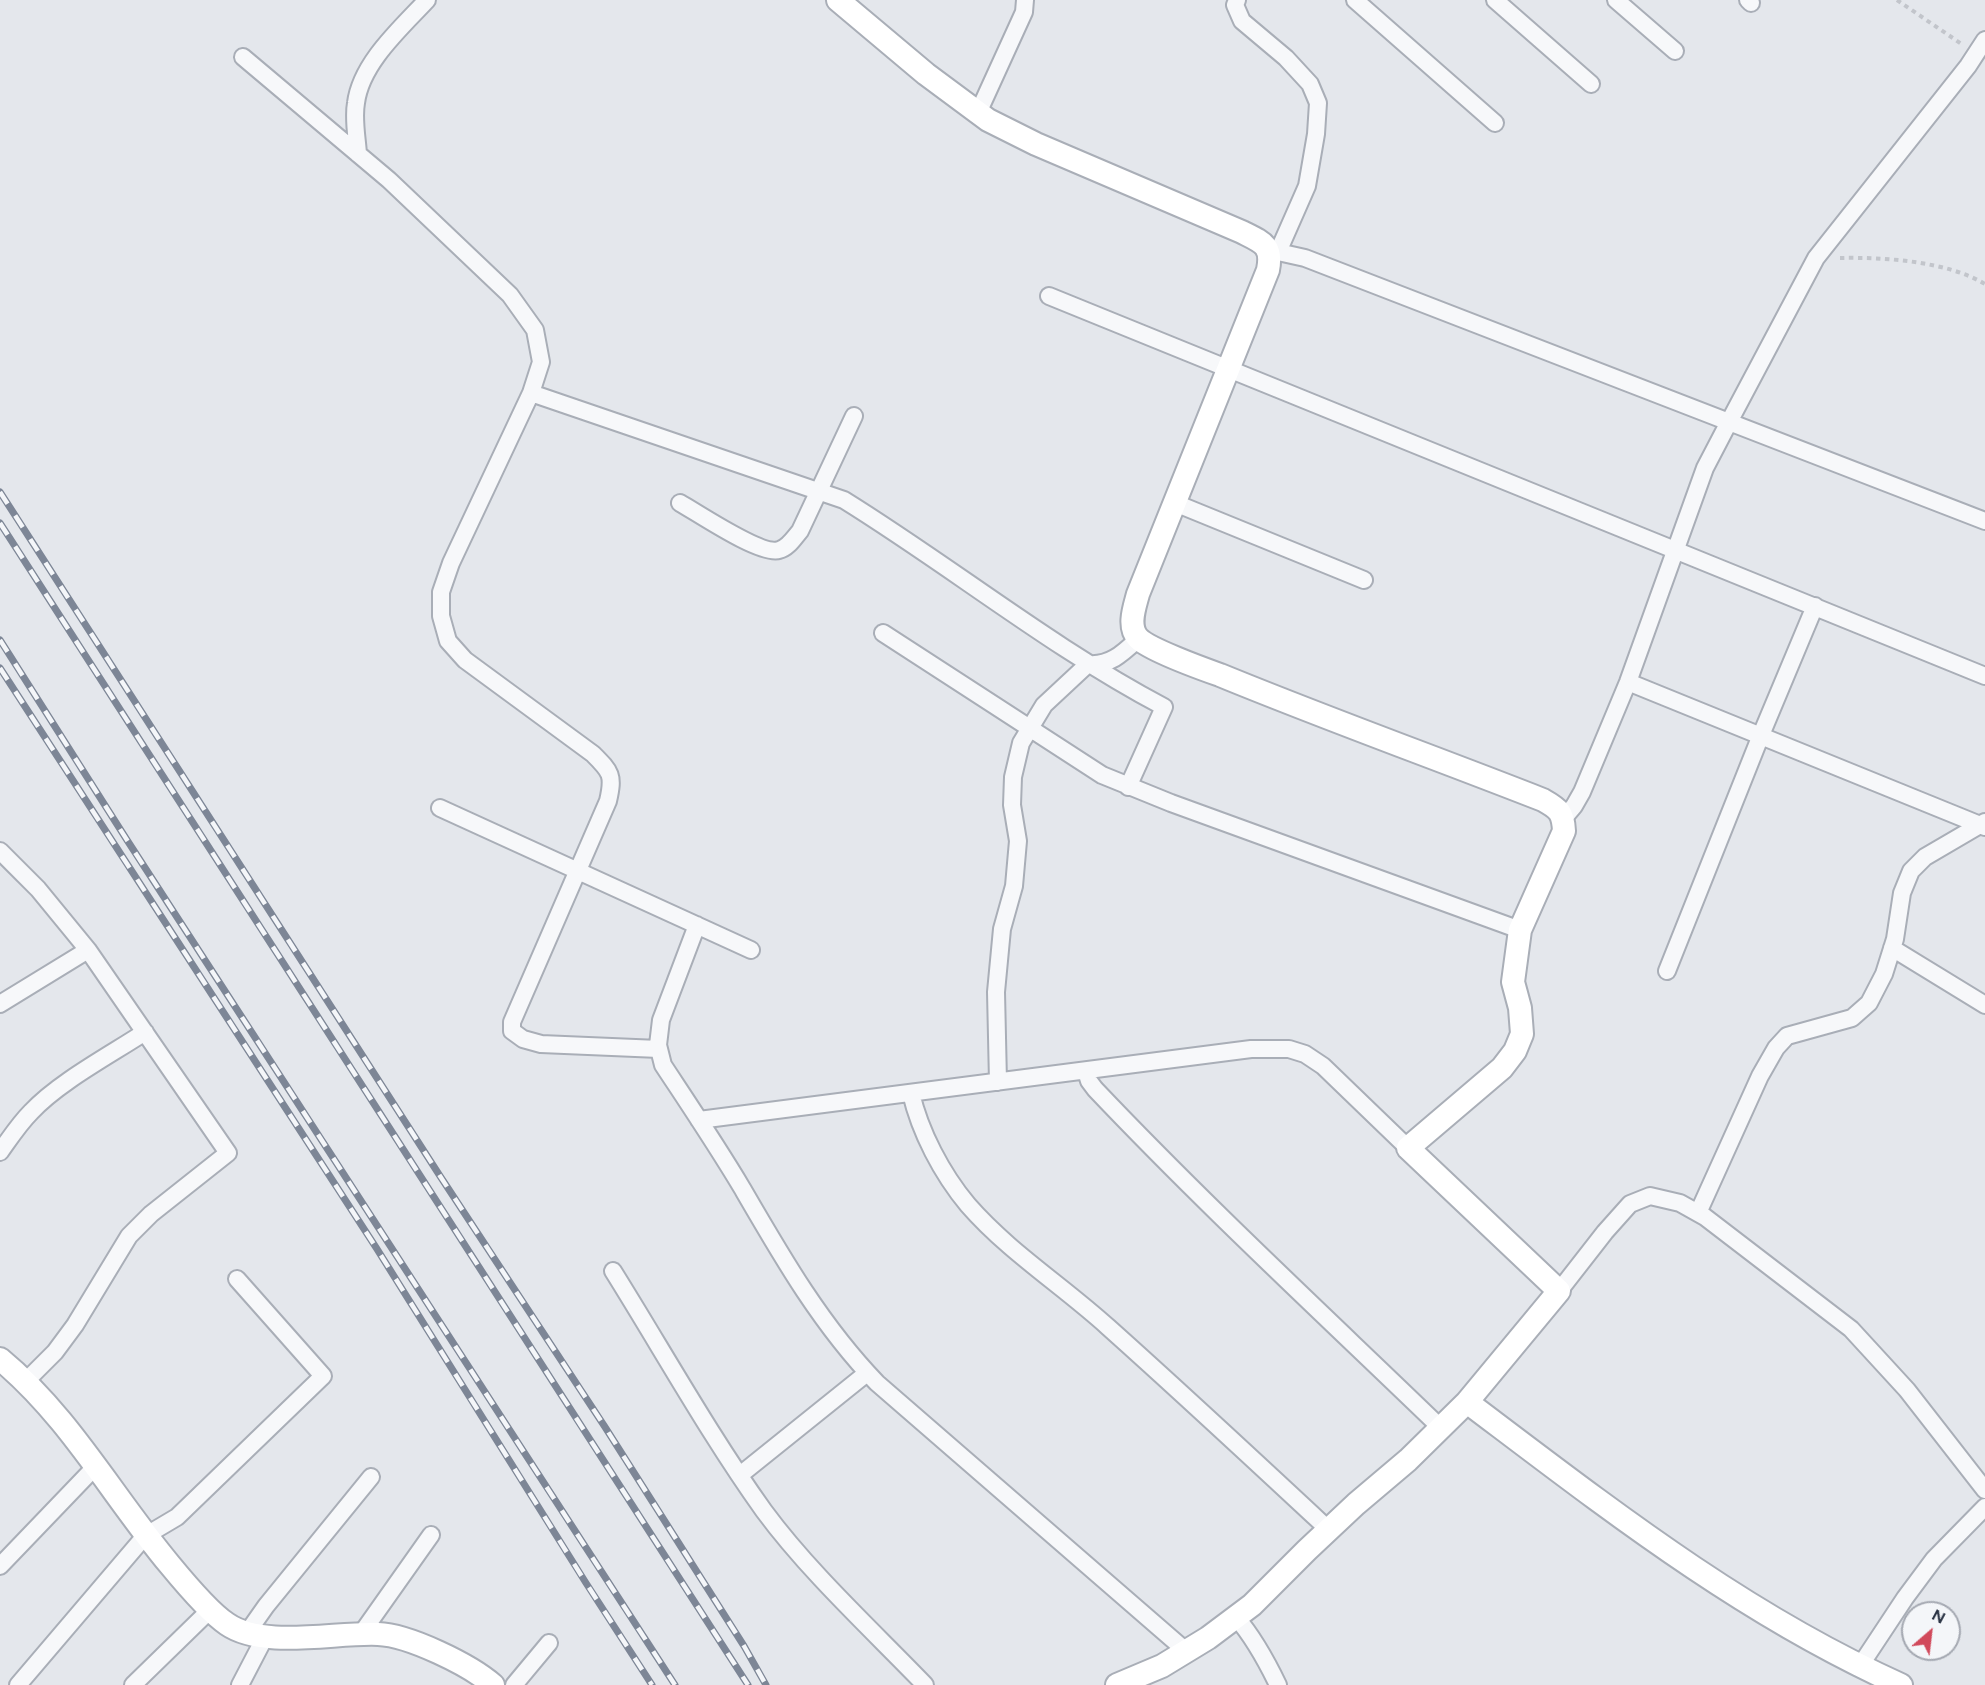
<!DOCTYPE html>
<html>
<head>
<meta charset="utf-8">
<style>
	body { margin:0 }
	#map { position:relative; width:1985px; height:1685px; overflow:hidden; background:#e4e7ec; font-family:Figtree,sans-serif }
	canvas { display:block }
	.north { position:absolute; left:1901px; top:1601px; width:60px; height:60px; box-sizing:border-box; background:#f4f6f9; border:2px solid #a4a8b1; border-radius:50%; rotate:28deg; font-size:16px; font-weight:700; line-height:24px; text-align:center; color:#2b3445 }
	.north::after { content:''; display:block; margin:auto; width:21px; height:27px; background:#d1495b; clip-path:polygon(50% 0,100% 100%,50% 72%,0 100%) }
</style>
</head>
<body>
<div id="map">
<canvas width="1985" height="1685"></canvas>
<div class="north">N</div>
</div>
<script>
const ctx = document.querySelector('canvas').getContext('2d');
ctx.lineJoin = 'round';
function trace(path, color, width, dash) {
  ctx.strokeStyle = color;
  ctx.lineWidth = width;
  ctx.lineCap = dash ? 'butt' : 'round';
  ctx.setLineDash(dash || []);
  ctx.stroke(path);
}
const street = new Path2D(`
	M1237,0l-2,5 7,16 44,37 24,26 8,19 -2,31 -9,52 -29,66
	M1355,0l140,123
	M1495,0l96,84
	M1616,0l59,51
	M1748,0l3,3
	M243,57l146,123 121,115 25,35 6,32 -10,31 -80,170 -10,29v24l7,25 17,19 128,94c18,18 21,21 15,47l-96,221v9l11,8 18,5 118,5
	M978,113l46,-101 1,-12
	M358,154c-1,-16 -5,-35 -2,-51 5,-40 45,-75 71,-103
	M1269,250l36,8 680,263
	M1049,296l936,380
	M531,393l313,107c108,67 208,148 320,207l-36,80
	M680,503c18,10 81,53 99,47 9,-2 15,-12 21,-19l54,-115
	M1175,503l189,77
	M883,633l219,142 69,28 349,127
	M1088,664c22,2 35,-11 50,-25
	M1628,682l357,145
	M440,808l311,142
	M1563,819l11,-13 8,-14 46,-110 77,-214 24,-46 87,-164 152,-192 17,-26
	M0,851l38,38 50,61 140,203 -77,61 -22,22 -54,89 -20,27 -29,29
	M697,925l-36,95 -3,25 5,20c27,41 54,81 79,123 40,69 79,137 135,195l309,268
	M1892,948l93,57
	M1667,971l94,-236 54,-129
	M0,1004l88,-54
	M1086,1071l3,10 6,8c111,117 230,227 346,339
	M998,1082l-2,-90 6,-63 12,-43 4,-45 -6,-36 1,-28 8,-34 23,-38 44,-41
	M911,1093c9,39 31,81 57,112 41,47 95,81 140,122 75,67 148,135 221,203
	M699,1120l552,-71h38l16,5 18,12 85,82
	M0,1152c10,-14 19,-28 31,-40 28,-30 79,-57 114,-80
	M1698,1213l62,-137 16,-28 11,-12 65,-18 17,-15 15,-29 11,-35 7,-46 9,-22 14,-14 60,-35
	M613,1271c50,80 96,163 151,240 45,61 108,119 161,174
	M1559,1291l46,-59 25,-28 20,-8 30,7 25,14 146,112 56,61 78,100
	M740,1475l127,-102
	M0,1566l95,-99
	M1236,1617c18,21 30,43 42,68
	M247,1633l19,-27 105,-129
	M361,1634l70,-99
	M1860,1666l45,-68 29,-39 51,-52
	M18,1685l127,-149 32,-19 146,-141 -86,-97
	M133,1685l78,-76
	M240,1685l25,-48
	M514,1685l35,-42`);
const secondary = new Path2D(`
	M838,0l88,74 62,46 48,24 206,88c20,10 31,13 26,38l-130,324c-3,12 -11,32 0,44 10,11 65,31 82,37 107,44 216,83 323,125 16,9 20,12 21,31l-44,99 -7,52 7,26 2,26 -7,17 -13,17 -94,80 151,143 -92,111 -59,58 -52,44 -49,46 -55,55 -44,33 -46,28 -45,19
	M0,1359c69,57 113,138 170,206 14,17 39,47 57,59 36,25 108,8 151,10 31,1 92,31 115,51
	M1467,1402c138,104 275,212 434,283`);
trace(street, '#a9aeb7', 20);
trace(secondary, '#a9aeb7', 26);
trace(new Path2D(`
	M1897,0l66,45
	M1840,258c44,-1 106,3 145,26`), '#c2c5cb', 4, [4.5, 4.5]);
trace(street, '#f7f8fa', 16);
trace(secondary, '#fff', 22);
const rail = new Path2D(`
	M0,492l440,684 165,251 139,219 22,39
	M0,523l748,1162
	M0,640l127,200 548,845
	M0,668l377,581 209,334 66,102`);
trace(rail, '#7d8696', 7);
trace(rail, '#f4f6f9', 4.5, [14]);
</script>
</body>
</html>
